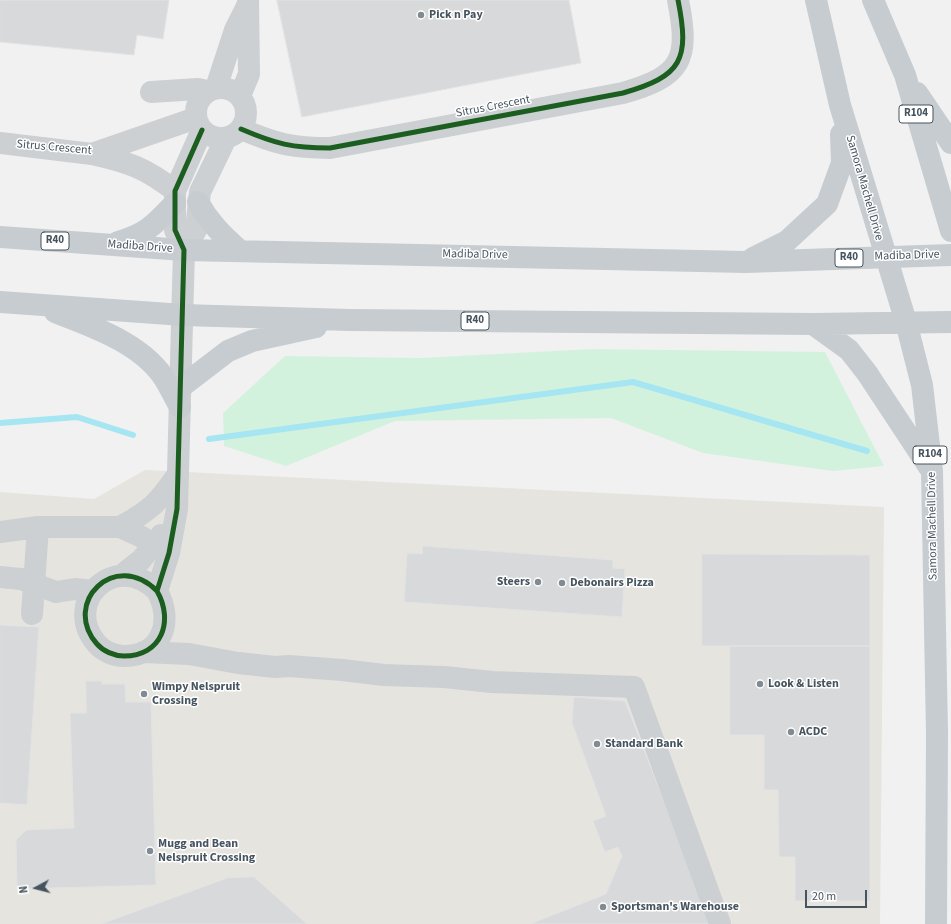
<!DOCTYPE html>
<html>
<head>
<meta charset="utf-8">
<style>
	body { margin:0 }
	#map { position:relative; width:951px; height:924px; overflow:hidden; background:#f1f1f1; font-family:"Source Sans 3",sans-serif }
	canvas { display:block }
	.north { position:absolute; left:16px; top:868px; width:40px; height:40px; -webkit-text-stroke:3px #fff; paint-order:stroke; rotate:263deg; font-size:11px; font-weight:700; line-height:16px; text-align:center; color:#46545f }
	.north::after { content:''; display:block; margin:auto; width:14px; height:18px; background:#46545f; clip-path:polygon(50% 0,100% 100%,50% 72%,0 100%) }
	.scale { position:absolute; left:805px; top:890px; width:62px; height:18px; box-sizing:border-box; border:2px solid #46545f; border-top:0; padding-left:5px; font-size:12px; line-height:14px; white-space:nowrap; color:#46545f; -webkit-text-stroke:3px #fff; paint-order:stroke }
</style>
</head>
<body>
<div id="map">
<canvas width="951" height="924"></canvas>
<div class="north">N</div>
<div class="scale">20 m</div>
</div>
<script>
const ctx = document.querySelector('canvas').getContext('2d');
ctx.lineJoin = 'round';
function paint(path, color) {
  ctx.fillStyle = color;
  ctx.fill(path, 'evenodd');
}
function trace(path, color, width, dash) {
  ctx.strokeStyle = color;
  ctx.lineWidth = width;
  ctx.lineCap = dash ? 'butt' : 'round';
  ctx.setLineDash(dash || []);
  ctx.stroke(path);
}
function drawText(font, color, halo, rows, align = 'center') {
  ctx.font = font + ' "Source Sans 3",sans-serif';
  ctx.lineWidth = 3;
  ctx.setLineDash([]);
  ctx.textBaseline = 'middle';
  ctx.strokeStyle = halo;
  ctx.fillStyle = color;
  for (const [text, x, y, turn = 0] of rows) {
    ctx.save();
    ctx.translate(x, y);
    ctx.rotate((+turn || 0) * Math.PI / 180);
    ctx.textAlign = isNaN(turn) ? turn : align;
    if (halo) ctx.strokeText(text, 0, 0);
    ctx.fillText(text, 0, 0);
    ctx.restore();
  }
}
paint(new Path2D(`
	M145,470l739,37 -4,417h-880v-432l94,7z`), '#e6e4df');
paint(new Path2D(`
	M593,349l232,3 59,114 -51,5 -130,-18 -92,-35 -216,3 -109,45 -62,-20 -1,-33 62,-57 135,2z`), '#d3f2de');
trace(new Path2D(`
	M0,423l77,-6 56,18
	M209,439l424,-57 234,69`), '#a5e6f2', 6);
const building = new Path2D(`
	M0,0h169l-6,39 -26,-4 -3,20 -134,-13z
	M277,0h292l12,63 -279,54z
	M423,546l190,14v8l12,1 -3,48 -218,-15 3,-49 15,1z
	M702,554l168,1v91h-168z
	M0,625l39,2 -12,178 -27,-2z
	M730,646h140v255h-75v-44h-16l-1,-67h-14v-55h-34z
	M86,681h16v3h23l1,18h25l5,183 -139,4 -1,-49 10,-10 48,-2 -4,-115h16z
	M574,697l51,4 87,223h-182l76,-30 16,-38 -4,-9 -13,5 -12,-31 13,-5 -34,-93z
	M254,877l53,47h-206l126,-46z`);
paint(building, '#d8d9db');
trace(building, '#e2e3e4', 1);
trace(new Path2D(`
	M196 113a25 25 0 1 1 50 0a25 25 0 1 1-50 0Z
	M216,88l19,-58 12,-24
	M151,92l47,-3 9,2
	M240,96l9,-22 -1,-74
	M241,129c35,15 51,19 89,19l293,-55c59,-17 67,-33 55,-93
	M0,143l92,11 104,-36
	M92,154c36,8 54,14 83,37
	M184,250l12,-20 4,-38 26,-54
	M120,527c31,-17 38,-24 58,-53
	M0,532l38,-5h82l22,10 11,9
	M122,575l19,-15 20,-25
	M0,577l21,2
	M157,591c-42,-42 -96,12 -60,53 6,7 17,12 27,12 38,0 50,-35 33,-65l12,-38 8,-44 7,-259 -9,-20v-39l27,-61
	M56,592l19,-3 18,2
	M32,614l6,-87
	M143,652l46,2 49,9 37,4 14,-1 53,4 42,5 60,2 48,5 142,5 86,237`), '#ccd0d2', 22);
trace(new Path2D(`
	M816,0l24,105 66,217 16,63 10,86 5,262 -1,191
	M873,0l32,75 46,156
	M917,93l34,50
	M198,202c11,20 24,33 41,48
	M0,237l184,13 562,12 205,-7
	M118,242c29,-8 37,-18 57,-39
	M753,258l34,-17 40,-37 15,-41 -1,-29
	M0,302l183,13 166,5 464,4 138,-2
	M55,312c36,14 83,30 107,63 7,10 12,22 18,32
	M813,324l36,26 18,23 62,94
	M181,387l47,-36 24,-10 64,-14`), '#c7ccd0', 22);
trace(new Path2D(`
	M21,579l35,13`), '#ccd0d2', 22);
trace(new Path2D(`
	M241,129c35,15 51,19 89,19l293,-55c59,-17 67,-33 55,-93
	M157,591c-42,-42 -96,12 -60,53 6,7 17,12 27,12 38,0 50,-35 33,-65l12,-38 8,-44 7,-259 -9,-20v-39l27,-61`), '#1b5e20', 5);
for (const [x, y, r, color] of [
	[421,15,4,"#828b92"],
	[538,582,4,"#828b92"],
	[562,583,4,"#828b92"],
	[760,684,4,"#828b92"],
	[144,694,4,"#828b92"],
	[791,732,4,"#828b92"],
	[597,744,4,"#828b92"],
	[150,851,4,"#828b92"],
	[603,907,4,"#828b92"]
]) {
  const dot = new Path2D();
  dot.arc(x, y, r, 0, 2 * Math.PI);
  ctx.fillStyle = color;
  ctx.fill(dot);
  trace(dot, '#fff', 1.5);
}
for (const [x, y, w] of [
	[916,114,34],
	[55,241,28],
	[849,258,28],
	[475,321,28],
	[930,455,34]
]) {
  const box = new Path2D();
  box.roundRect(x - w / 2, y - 9, w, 18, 3);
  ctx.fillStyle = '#fff';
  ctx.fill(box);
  trace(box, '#46545f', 1);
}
drawText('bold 11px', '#46545f', null, [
	["R104",916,114],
	["R40",55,241],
	["R40",849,258],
	["R40",475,321],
	["R104",930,455]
]);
drawText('bold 12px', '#46545f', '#fff', [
	["Pick n Pay",429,15],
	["Steers",530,582,"right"],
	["Debonairs Pizza",570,583],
	["Look & Listen",768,684],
	["Wimpy Nelspruit",152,687],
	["Crossing",152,701],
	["ACDC",799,732],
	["Standard Bank",605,744],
	["Mugg and Bean",158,844],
	["Nelspruit Crossing",158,858],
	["Sportsman's Warehouse",611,907]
], 'left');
drawText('12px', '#46545f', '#fff', [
	["Sitrus Crescent",493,107,-11],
	["Sitrus Crescent",54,148,5],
	["Samora Machell Drive",864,188,74],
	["Madiba Drive",140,247,4],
	["Madiba Drive",475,255,1],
	["Madiba Drive",907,256,-2],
	["Samora Machell Drive",933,526,-91]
]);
</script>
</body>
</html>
